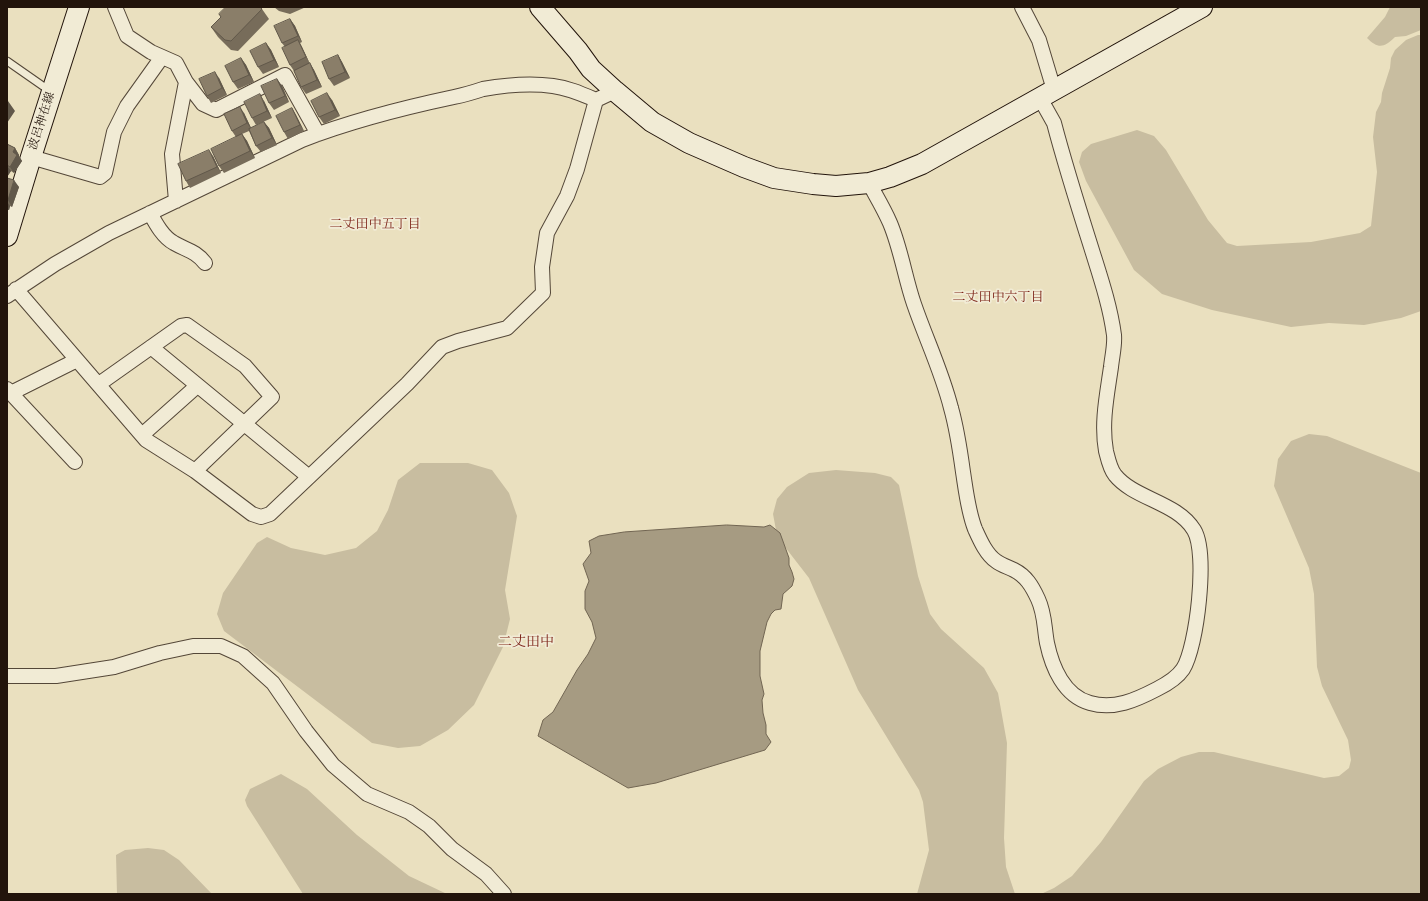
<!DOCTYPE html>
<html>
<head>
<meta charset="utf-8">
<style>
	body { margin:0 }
	#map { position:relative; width:1428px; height:901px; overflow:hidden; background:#eae0bf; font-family:"Gentium Book Plus",serif }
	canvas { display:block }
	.frame { position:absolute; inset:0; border:8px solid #22140b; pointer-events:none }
</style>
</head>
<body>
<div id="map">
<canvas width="1428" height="901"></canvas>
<div class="frame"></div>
</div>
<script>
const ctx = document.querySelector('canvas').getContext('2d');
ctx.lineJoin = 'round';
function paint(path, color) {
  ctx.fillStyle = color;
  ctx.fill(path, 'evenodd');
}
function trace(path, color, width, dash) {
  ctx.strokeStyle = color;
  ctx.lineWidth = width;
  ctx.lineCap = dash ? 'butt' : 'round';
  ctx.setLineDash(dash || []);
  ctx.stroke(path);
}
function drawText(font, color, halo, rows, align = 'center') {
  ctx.font = font + ' "Gentium Book Plus","Noto Serif JP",serif';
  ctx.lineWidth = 3.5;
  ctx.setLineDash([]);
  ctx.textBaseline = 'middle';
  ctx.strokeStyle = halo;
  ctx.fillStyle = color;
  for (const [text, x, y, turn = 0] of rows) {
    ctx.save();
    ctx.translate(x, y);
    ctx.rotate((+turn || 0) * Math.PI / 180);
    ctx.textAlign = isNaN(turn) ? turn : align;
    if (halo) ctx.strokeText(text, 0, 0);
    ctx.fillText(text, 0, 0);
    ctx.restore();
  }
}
paint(new Path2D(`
	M1390,7h31v23l-15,6 -11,1c-11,11 -17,12 -28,1l18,-21z
	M1418,35h3v276l-20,7 -37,7 -35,-2 -38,4 -79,-17 -50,-16 -28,-24 -48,-89 -7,-19 3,-10 9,-8 46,-14 17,6 12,14 42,70 19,23 10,3 74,-4 49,-9 11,-7 6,-54 -4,-35 3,-25 5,-10 1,-9 8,-25 1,-10 4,-8 11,-10z
	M1309,434l18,2 94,37v421h-380l13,-6 18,-12 29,-34 43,-61 14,-12 23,-12 18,-5h15l110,26 15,-2 10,-8 2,-8 -3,-20 -26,-54 -5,-19 -3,-73 -5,-26 -35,-82 4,-27 13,-18z
	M420,463h48l24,7 17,23 8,23 -12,74 5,29 -7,28 -29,58 -26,25 -28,16 -22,2 -26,-5 -148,-112 -7,-17 6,-21 34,-50 10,-6 24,11 34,7 31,-7 21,-17 11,-21 10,-30z
	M836,470l39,3 16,4 8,8 19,91 12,38 11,15 43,39 14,25 9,50 -3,95 2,29 9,27h-98l12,-44 -6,-48 -4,-12 -61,-100 -49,-112 -24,-31 -9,-17 -3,-16 4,-15 10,-12 22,-14z
	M281,774l26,15 50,46 52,41 38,18h-144l-56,-88 -2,-6 5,-11z
	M148,848l16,2 15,10 33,34h-95l-1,-39 9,-5z`), '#c8bda0');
const water = new Path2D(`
	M727,525l37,2 6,-2 10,8 9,25v7l3,7 2,7 -2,7 -9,8 -2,15 -6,1 -4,4 -4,8 -7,29v25l4,18 -2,6 1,13 3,12v9l5,8 -6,8 -109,33 -28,5 -90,-52 5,-16 10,-8 24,-42 11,-16 8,-16 -4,-16 -7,-13v-18l4,-10 -6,-17 8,-11 -2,-12 10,-5 25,-4z`);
paint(water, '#a69b82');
trace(water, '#716552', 1);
const lane = new Path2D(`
	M7,61l43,30`);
const street = new Path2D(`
	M115,7l12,29 24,16 25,11 10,19 -14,72 4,47
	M1022,7l17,33 15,50
	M186,82l17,22 13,6 69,-35 33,59
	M31,157l69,20 5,-4 9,-41 13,-26 35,-49
	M869,183c7,13 15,26 21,40 11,26 15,55 24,81 12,35 28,68 37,104 6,21 9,42 12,64 3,19 5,39 12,57 5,11 11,25 21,32 5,4 12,6 18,9 12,6 18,16 24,29 7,15 6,28 9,44 5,24 17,53 43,60 24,7 46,-3 67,-14 10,-5 20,-11 26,-20 14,-22 25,-116 11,-139 -17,-28 -60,-31 -79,-55 -5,-6 -7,-16 -9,-24 -5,-28 1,-56 5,-84 1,-10 4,-22 3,-32 -4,-30 -14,-59 -23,-88 -13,-41 -26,-82 -37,-124l-14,-25
	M150,213c6,11 13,24 24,30 12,7 22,8 31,20
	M16,289l130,151 49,31 57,43 9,3 9,-3 137,-130 35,-37 16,-6 49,-13 36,-35 -1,-26 5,-34 20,-37 10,-27 19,-69 19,-9
	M7,296l48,-32 54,-31 193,-93c49,-19 100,-32 152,-43 10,-2 20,-5 29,-8 23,-4 48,-6 70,-3 16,2 29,8 43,14
	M151,347l158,130
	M99,384l82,-58 6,-1 58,41 27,31 -77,74
	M7,389l68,73
	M11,393l66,-33
	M142,435l55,-49
	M7,676h49l58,-9 46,-14 33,-7h28l22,10 30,27 33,48 27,34 34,29 42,18 20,14 23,23 34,25 18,20`);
const secondary = new Path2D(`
	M540,7l38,44 13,18 24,22 37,31 37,21 55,24 30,11 39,6 23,2 33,-3 21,-6 32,-13 280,-157
	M7,236l24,-79 48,-150`);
trace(lane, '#544738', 9);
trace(street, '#544738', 16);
trace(secondary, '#22140b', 22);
trace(lane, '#f1ebd5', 7);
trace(street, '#f1ebd5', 14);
trace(secondary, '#f1ebd5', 20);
paint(new Path2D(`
	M274,7h32l-16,7 -11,-3z
	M262,9l7,10 -31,32 -7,-1 -13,-13 -7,-10 10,-10 -2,-3z
	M290,19l5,7 7,16 -2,1 2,4 8,17 4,6 8,17 -16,7 -5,-7 -7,-16 -4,-6 -5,-18 -3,-4z
	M266,43l5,7 8,17 -16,7 -5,-7z
	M338,55l4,7 8,16 -16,8 -5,-7z
	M241,58l5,7 8,17 -16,7 -5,-7z
	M219,78l8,17 -16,8 -4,-7z
	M277,79l5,7 7,16 -15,8 -5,-7z
	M332,100l8,16 -16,8 -5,-7z
	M264,101l8,17 -16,7 -4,-7z
	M292,108l4,7 8,16 -16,8 -4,-7z
	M244,113l7,15 13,-6 5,6 8,17 -16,7 -5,-6 -7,-15 -7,3 5,7 8,17 -31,15 -5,-7 17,-29 -4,-6z
	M7,144l8,4 4,7v1l3,5 -8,12 -3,-2 -4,6z
	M213,156l8,17 -31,15 -4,-7z
	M7,178l12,9 -7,20 -2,-1 -1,4h-2z`), '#776c5a');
paint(new Path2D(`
	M290,19l5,7 7,16 -4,-6z
	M298,40l4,7 8,17 -4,-7z
	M266,43l5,7 8,17 -5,-7z
	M338,55l4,7 8,16 -5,-6z
	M241,58l5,7 8,17 -5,-7z
	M310,63l4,7 8,17 -5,-7z
	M215,72l4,6 8,17 -5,-7z
	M277,79l5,7 7,16 -4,-6z
	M327,93l5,7 8,16 -5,-6z
	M260,94l4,7 8,17 -5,-7z
	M8,101l7,10 -8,12v-20z
	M240,107l4,6 8,17 -5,-7z
	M292,108l4,7 8,16 -4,-6z
	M264,122l5,6 8,17 -5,-7z
	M242,134l5,7 8,17 -5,-7z
	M15,148l4,7v1l3,5 -8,12 -4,-6 3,-15z
	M209,150l4,6 8,17 -4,-6z
	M7,166l4,5 -4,6z
	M14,180l5,7 -7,20 -4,-7z
	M7,202l3,4 -1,4 -2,-2z`), '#61584a');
const building = new Path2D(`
	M226,7h34l2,2 -31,32 -6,-1 -14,-13 10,-10 -2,-3z
	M290,19l8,17 -16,7 -8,-17z
	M298,40l8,17 -16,8 -8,-17z
	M266,43l8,17 -16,7 -8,-16z
	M338,55l7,17 -16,7 -7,-17z
	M241,58l8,17 -16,7 -8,-16z
	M310,63l7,17 -16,7 -7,-16z
	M215,72l7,16 -15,8 -8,-17z
	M277,79l8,17 -16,7 -8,-17z
	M327,93l8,17 -16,7 -8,-16z
	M260,94l7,17 -15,7 -8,-16z
	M240,107l7,16 -15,8 -8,-17z
	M292,108l8,17 -16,7 -8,-16z
	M264,122l8,16 -16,8 -7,-17z
	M242,134l8,17 -31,15 -8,-17z
	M7,144l8,4 -2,4 4,3 -7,12 -3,-2z
	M209,150l8,17 -31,14 -8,-17z
	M7,178l7,2 -6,20h-1z`);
paint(building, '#8a7e69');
trace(building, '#61584a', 1);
drawText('12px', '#22140b', '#f1ebd5', [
	["波呂神在線",42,121,-72]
]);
drawText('13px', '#7a1f14', '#f1ebd5', [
	["二丈田中五丁目",375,225],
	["二丈田中六丁目",998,298]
]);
drawText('14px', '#7a1f14', '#f1ebd5', [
	["二丈田中",526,642]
]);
</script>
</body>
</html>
